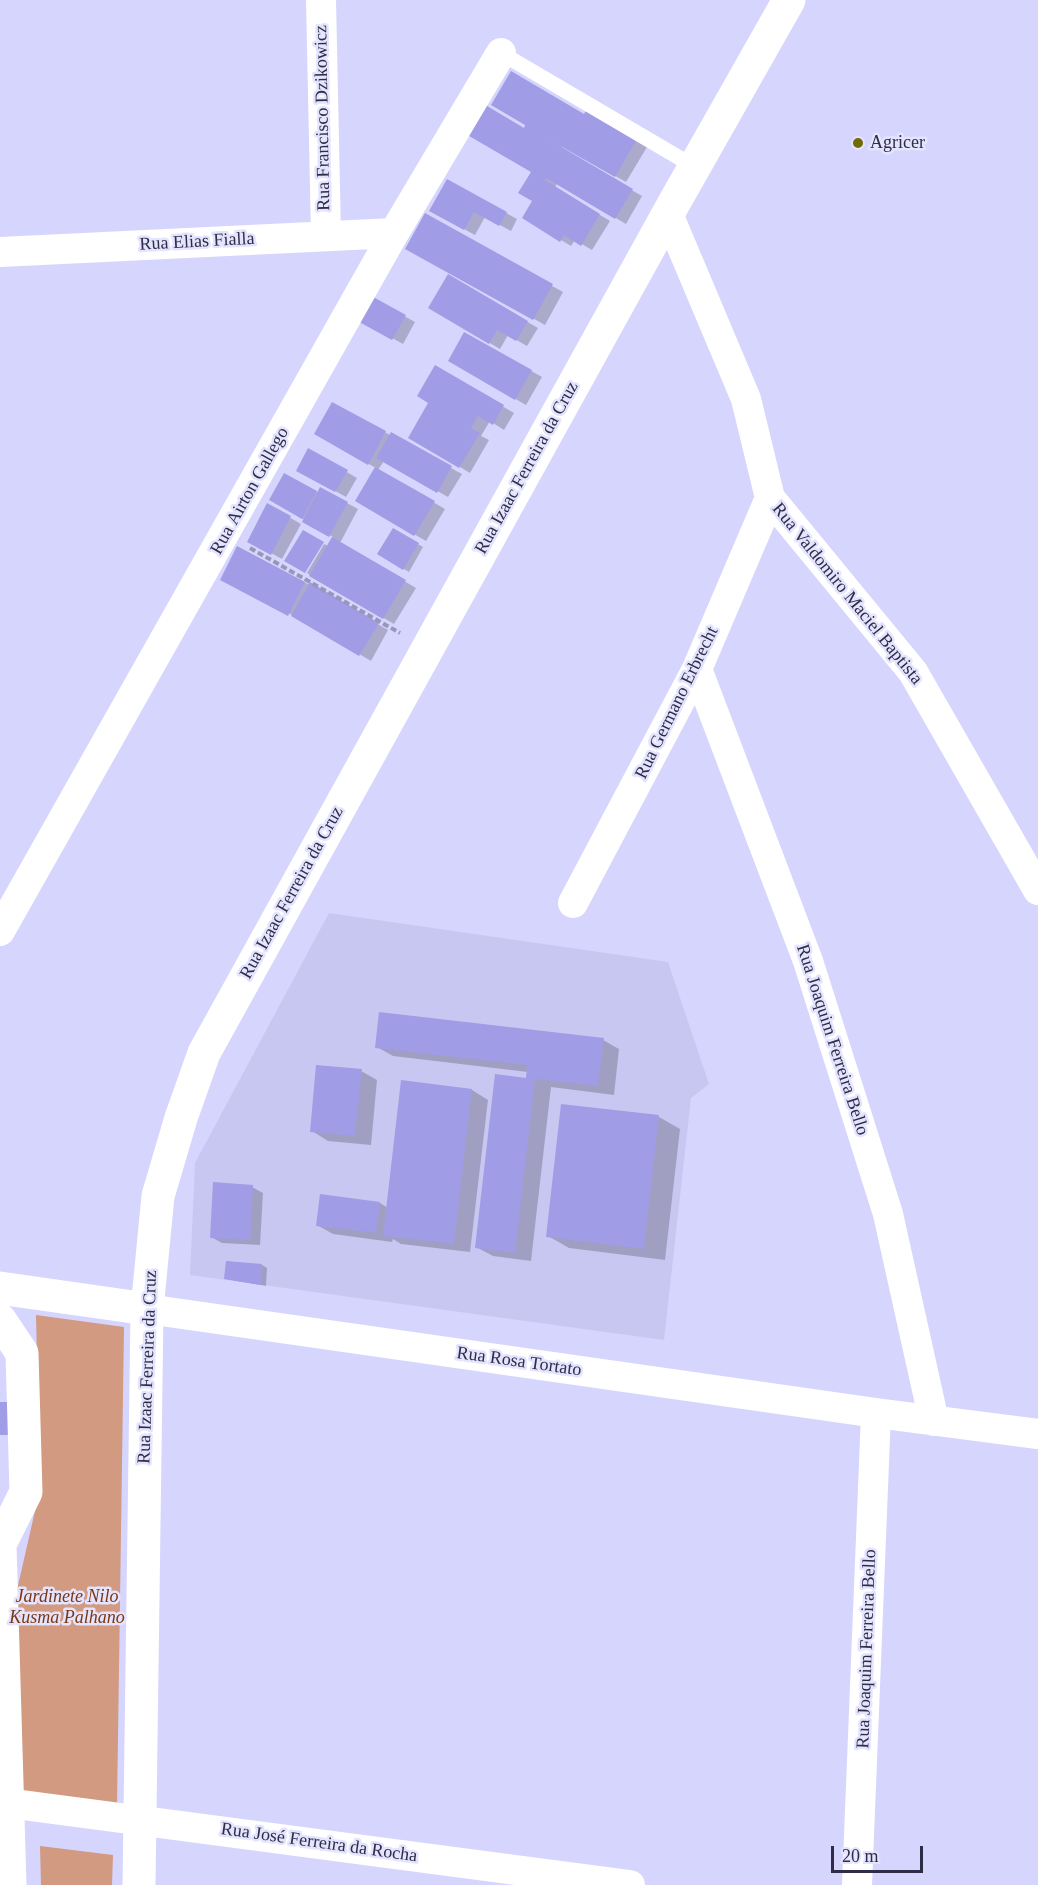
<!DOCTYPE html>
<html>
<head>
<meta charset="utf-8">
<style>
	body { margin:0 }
	#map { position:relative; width:1038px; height:1885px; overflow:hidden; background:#d6d5fd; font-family:"Times New Roman",serif }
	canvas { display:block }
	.scale { position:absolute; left:831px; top:1846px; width:92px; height:27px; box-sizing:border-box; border:3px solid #2e2c46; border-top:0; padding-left:8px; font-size:18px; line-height:21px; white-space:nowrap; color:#2e2c46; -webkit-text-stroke:4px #e4e4ff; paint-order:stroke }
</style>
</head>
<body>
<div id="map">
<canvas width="1038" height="1885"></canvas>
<div class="scale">20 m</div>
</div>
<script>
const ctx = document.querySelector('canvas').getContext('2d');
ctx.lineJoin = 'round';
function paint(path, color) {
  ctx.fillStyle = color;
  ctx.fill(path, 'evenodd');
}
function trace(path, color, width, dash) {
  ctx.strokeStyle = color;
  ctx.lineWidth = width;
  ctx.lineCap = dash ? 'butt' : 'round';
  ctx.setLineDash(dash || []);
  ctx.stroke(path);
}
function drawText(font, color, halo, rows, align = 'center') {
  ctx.font = font + ' "Times New Roman",serif';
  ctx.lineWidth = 5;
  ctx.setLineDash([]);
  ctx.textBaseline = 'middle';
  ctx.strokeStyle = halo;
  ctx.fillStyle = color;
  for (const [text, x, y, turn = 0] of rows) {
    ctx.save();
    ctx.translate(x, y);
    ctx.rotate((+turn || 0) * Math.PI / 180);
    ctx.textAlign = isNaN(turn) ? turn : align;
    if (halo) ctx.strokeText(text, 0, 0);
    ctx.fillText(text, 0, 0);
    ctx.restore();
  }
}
paint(new Path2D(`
	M329,913l339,49 41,122 -18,14 -27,242 -474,-65 5,-112z`), '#c8c7f2');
paint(new Path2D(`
	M36,1315l88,12 -7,478 -97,-12 -6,-190 26,-114z
	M40,1846l73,9 -1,30h-71z`), '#d19a81');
paint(new Path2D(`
	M587,111l60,36 -21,35 -64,-36 -1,3 81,47 -16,28 -69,-41 -2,5 55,33 -18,29 -17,-10 -4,6 -10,-6 -27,-39 -1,-30 -9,-41 60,-14z
	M448,181l69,38 -6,12 -26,-14 -10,18 -44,-24z
	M425,215l138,77 -18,33 -138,-77z
	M448,276l90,52 -11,18 -19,-11 -8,14 -70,-41z
	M366,295l49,27 -12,22 -49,-27z
	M465,334l77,43 -16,28 -76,-44z
	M436,367l78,46 -10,17 -14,-9 -9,15 8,4 -19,33 -60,-36 20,-34z
	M333,404l129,70 -14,23 -64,-36 -6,9 67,39 -19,32 -69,-40 19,-33 -60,-34z
	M309,450l48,28 -11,19 -48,-27z
	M284,475l35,18 2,-4 37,20 -18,34 76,45 -22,36 -87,-51 17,-29 4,2 5,-9 -62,-37z
	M268,505l33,19 -19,35 -33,-18z
	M393,530l30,17 -14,25 -30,-18z
	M238,548l72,37 78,45 -17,31 -71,-42 -67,-34z
	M603,1040l16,9 -5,46 -63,-8 -20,174 -38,-5 -17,-9 52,-175 -135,-16 -16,-9z
	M361,1071l16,9 -6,65 -43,-4 -16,-10z
	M472,1090l16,10 -18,152 -69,-8 -8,-5 -1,3 -59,-8 -16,-9 63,-22 8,5z
	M659,1117l21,12 -15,131 -96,-12 -21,-12z
	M252,1187l11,6 -3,52 -38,-2 -11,-6z
	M262,1265l5,3 -1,18 -40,-7z`), '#0003');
paint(new Path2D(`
	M511,71l73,43 3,-5 50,30 -22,38 -74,-42 92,54 -18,30 -69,-41 -1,2 55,34 -19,32 -17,-11 -4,7 -38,-24 10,-17 -14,-8 13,-21 -67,-39 18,-30 42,25 1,-3 -34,-20z
	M447,179l60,33 -8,14 -25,-14 -10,18 -35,-19z
	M425,213l128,71 -20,36 -128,-71z
	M448,274l80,47 -12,20 -19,-11 -8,14 -61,-36z
	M366,293l40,22 -14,25 -40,-22z
	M464,332l68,38 -17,30 -67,-39z
	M435,365l69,40 -11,20 -15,-9 -7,12 9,5 -21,35 -51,-30 20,-35 -11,-7z
	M332,402l54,29 -18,34 -54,-31z
	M391,432l61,34 -15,27 -61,-35z
	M308,448l40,22 -13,22 -39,-21z
	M375,467l60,34 -21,35 -59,-35z
	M284,473l33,18 -15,28 -33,-19z
	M320,487l28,15 -19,35 -27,-15z
	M267,503l24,13 -20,39 -24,-13z
	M393,528l26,15 -16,27 -26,-16z
	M303,530l21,12 -19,31 -21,-12z
	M332,537l74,43 -23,39 -74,-43z
	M237,546l68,36 -17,34 -68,-36z
	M310,582l69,41 -20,33 -68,-40z
	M379,1012l225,26 -6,48 -63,-7 -20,174 -40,-5 20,-174 31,4 1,-13 -152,-17z
	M316,1065l46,4 -7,67 -45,-4z
	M401,1080l71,9 -18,155 -71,-8z
	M561,1104l98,11 -15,134 -98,-12z
	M213,1182l40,3 -3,55 -40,-2z
	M320,1194l60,8 -4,31 -60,-7z
	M226,1261l36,3 -1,21 -37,-6z
	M0,1402h8v33h-8z`), '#a09ce5');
trace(new Path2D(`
	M250,548l150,85`), '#9896b9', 4, [6, 3]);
trace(new Path2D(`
	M501,53l194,114`), '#fff', 15);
trace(new Path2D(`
	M321,0l5,235
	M668,214l78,185 24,99 143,174 125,218
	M0,252l394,-19
	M697,669l111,292 80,253 46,207
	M573,903l124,-234 73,-171
	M0,931l394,-698 107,-180
	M147,1309l729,104 162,21
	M7,1803l623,82
	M857,1885l19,-472`), '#fff', 30);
trace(new Path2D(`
	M0,1288l147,21
	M0,1320l22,33 4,139 -26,52
	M0,1546l10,339
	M139,1885l8,-576 11,-113 23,-78 23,-65 470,-850 115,-203`), '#fff', 33);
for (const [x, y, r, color] of [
	[858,143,6,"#706b06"]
]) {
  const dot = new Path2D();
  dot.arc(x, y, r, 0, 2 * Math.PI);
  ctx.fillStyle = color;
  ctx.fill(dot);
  trace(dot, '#e4e4ff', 2);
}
drawText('18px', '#2e2c46', '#e4e4ff', [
	["Rua Francisco Dzikowicz",323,118,-91],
	["Rua Elias Fialla",197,242,-3],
	["Rua Izaac Ferreira da Cruz",527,468,-61],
	["Rua Airton Gallego",250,491,-61],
	["Rua Valdomiro Maciel Baptista",847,594,51],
	["Rua Germano Erbrecht",677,703,-64],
	["Rua Izaac Ferreira da Cruz",292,893,-61],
	["Rua Joaquim Ferreira Bello",832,1040,72],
	["Rua Rosa Tortato",519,1362,8],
	["Rua Izaac Ferreira da Cruz",148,1367,-88],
	["Rua Joaquim Ferreira Bello",867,1649,-88],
	["Rua José Ferreira da Rocha",319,1843,8]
]);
drawText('18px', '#2e2c46', '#e4e4ff', [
	["Agricer",870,143]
], 'left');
drawText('italic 18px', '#7c3710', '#e4e4ff', [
	["Jardinete Nilo",67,1597],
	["Kusma Palhano",67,1618]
]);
</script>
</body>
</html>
